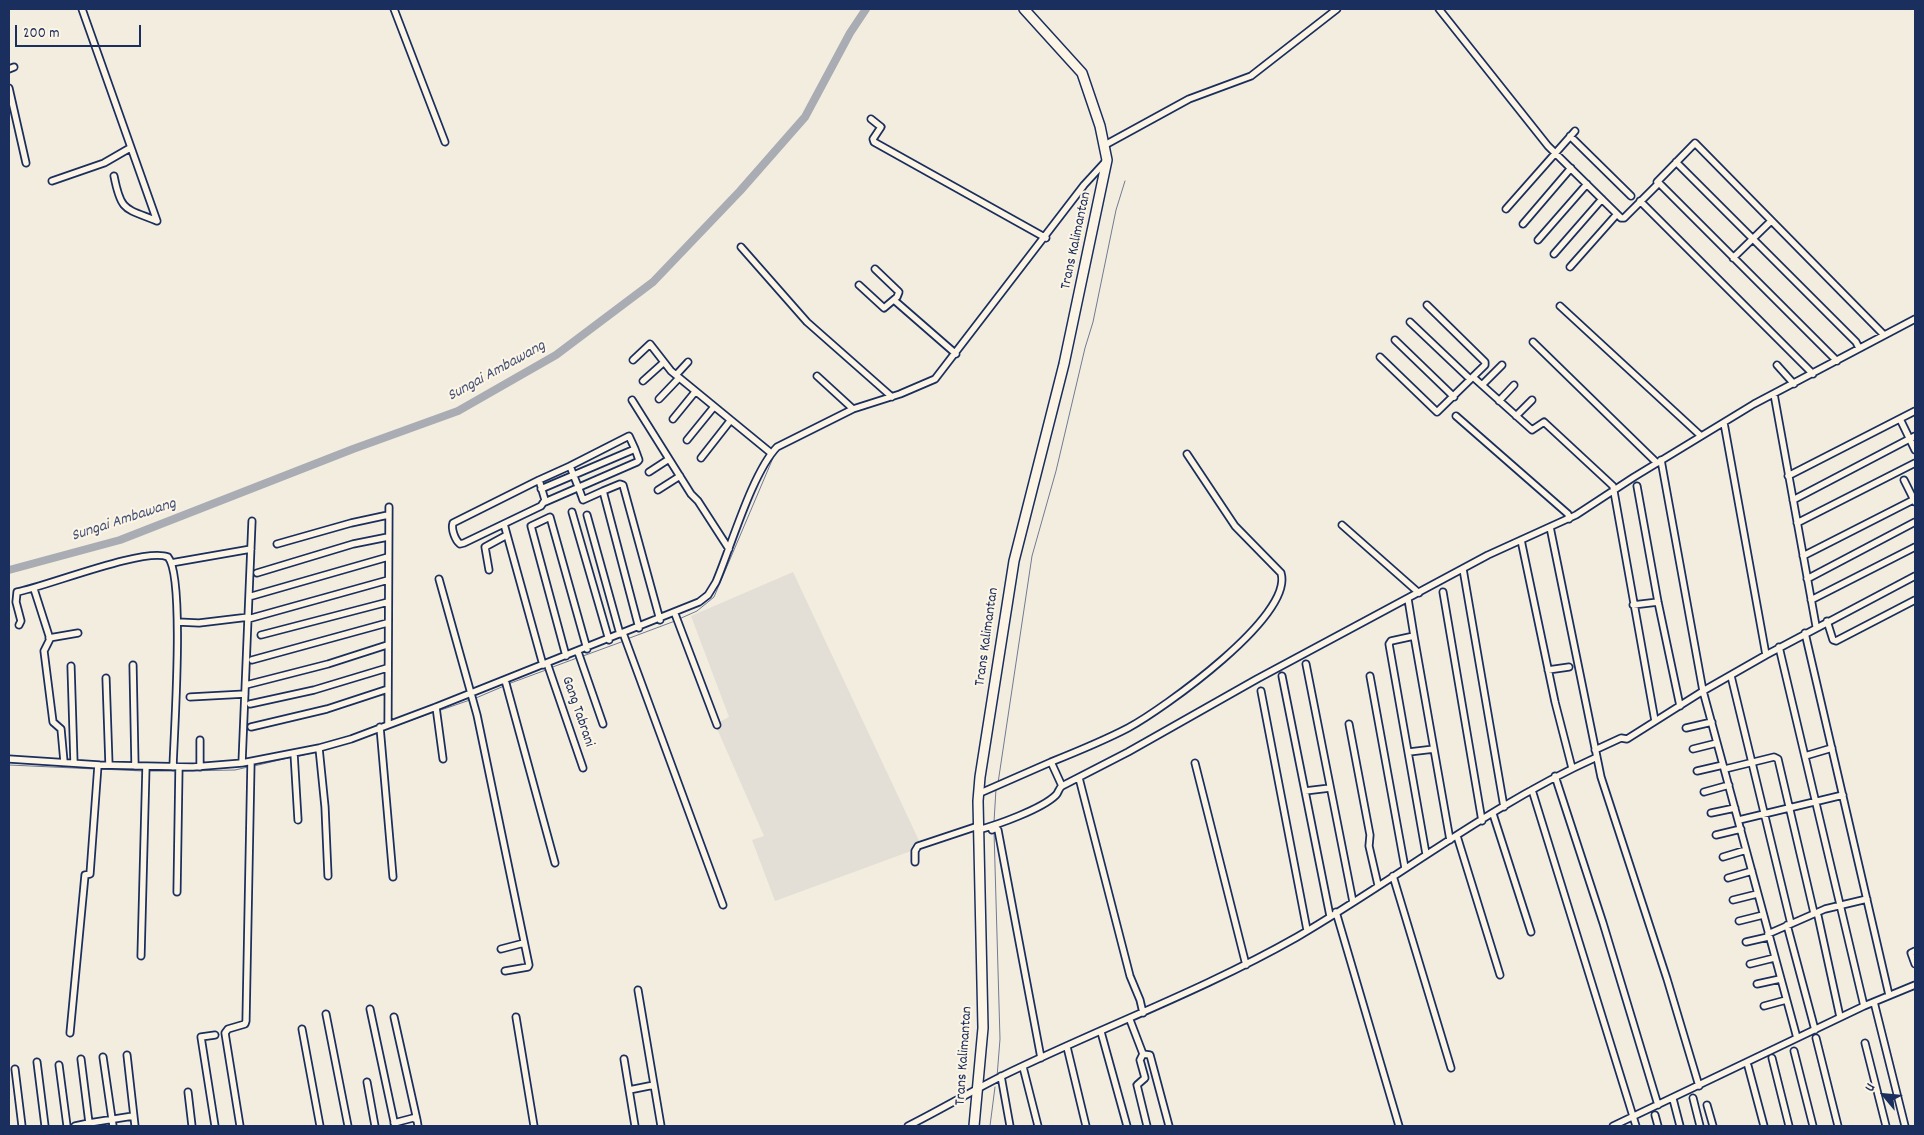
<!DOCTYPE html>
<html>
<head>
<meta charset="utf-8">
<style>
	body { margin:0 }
	#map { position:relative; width:1924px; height:1135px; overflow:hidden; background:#f3ede0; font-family:Dekko,sans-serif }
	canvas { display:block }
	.frame { position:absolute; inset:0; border:10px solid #1b2f5e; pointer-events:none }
	.north { position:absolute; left:1859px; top:1070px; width:50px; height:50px; -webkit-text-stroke:4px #fcf5e5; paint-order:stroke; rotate:298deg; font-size:14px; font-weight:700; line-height:20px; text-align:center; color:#1b2f5e }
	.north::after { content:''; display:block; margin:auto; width:18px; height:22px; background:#1b2f5e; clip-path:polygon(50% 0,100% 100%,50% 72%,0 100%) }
	.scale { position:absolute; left:15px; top:25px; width:126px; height:22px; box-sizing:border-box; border:2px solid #1b2f5e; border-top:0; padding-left:6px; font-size:15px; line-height:18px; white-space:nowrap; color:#1b2f5e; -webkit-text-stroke:4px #fcf5e5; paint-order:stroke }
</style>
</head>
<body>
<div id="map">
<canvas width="1924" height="1135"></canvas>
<div class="frame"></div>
<div class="north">U</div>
<div class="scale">200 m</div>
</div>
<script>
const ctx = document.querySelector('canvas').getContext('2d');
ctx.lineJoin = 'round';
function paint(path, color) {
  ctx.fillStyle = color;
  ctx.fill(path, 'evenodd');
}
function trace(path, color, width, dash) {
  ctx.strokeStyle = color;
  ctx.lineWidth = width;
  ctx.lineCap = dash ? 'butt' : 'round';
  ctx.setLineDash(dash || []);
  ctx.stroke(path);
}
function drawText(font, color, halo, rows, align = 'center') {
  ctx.font = font + ' Dekko,sans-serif';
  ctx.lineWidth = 4;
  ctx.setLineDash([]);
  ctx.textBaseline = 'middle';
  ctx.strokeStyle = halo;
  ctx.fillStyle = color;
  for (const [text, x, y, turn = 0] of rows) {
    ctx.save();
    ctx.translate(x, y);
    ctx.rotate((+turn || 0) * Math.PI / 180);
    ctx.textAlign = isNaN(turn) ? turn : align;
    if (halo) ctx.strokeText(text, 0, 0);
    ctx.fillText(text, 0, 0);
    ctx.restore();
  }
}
paint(new Path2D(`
	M793,572l129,275 -147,54 -23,-61 12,-4 -49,-112 14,-7 -38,-101z`), '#e3dfd6');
trace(new Path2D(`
	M679,619l18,-8 17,-14 59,-139
	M627,639l48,-18
	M583,656l41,-15
	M550,668l27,-10
	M508,684l38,-14
	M476,698l28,-12
	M438,711l32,-11
	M382,731l52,-19
	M358,739l20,-7
	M322,751l30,-9
	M295,757l21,-5
	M9,765l86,4
	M254,766l38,-9
	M99,769l44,2
	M149,771h29
	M182,771l53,-1 13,-3
	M998,783l34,-227 24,-85 29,-123 8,-26 23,-112 9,-29
	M994,822l2,-33
	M994,831l6,208 -3,38
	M990,1126l5,-39`), '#707a91', 1);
trace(new Path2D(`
	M9,570l111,-30 233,-91 105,-38 98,-56 97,-73 87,-91 65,-74 45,-84 16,-24`), '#a9acb3', 8);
const minor = new Path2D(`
	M82,9l75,212
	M394,9l51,133
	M1439,9l109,137 73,72h3l35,-35 178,178
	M9,69l5,-2
	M9,88l17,75
	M871,119l10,8 -8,12 1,3 172,96
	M1570,136l61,60
	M1105,145l84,-46 62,-23 86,-67
	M1676,162l180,180 3,6
	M114,176c7,36 11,32 43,45
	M52,181l52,-18 26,-15
	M1657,182l38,-39 189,192
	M1640,201l173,173
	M1506,209l69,-78
	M1523,224l48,-56
	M1538,240l49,-56
	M741,247l66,75 85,75
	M1554,254l48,-55
	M1733,258l38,-37
	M1570,267l47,-53
	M859,285l25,23 13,-11 2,-5 -24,-23
	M894,300l62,54
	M1560,306l141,130
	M1410,322l60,57
	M1395,340l59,57
	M1533,342l124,121
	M1380,357l57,55 48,-47v-3l-58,-57
	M633,360l17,-16 21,27 100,82
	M1777,365l17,19
	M676,375l12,-13
	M817,376l36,33
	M1473,377l59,53 12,-8 69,64 42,235
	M643,381l20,-18
	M1482,385l20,-20
	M1774,394l42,232
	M659,399l20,-21
	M632,400l59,94 7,7 31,48
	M1499,401l15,-16
	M1456,416l112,98 1,5
	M1516,416l16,-16
	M673,419l22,-27
	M1900,419l15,31
	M1724,423l42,232
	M687,440l26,-32
	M701,458l29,-37
	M1661,460l42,231 94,347
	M649,472l20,-13
	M1788,476l127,-65
	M539,480l6,20 -4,6 -77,37 -4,1c-5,-4 -9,-15 -7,-21z
	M539,480l31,-14
	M1904,480l11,22
	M1637,486l21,116 22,104
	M541,489l94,-40 -6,-13 -59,30c4,11 9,22 13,34l20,-9
	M658,490l22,-14
	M1793,500l122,-64
	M545,502l92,-40 2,-2 -4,-11
	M572,512l37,128
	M587,515l33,119
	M1797,523l118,-60
	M504,524l39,141
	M1342,525l77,68
	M1550,527l51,250 66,202 32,107
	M1521,540l34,162 17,66
	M277,544l74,-21 37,-8
	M1803,556l112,-57
	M171,563l80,-14
	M1463,569l41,238
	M489,570l-4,-23 22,-12
	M257,573l96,-29 35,-7
	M439,579l38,136 52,250 -1,2 -23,4
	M1807,579l108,-57
	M34,589l16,50 -6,12 9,71 8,7 3,33
	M1443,592l39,229
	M252,596l136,-39
	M1408,599l6,37
	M1811,600l104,-53
	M1633,605l25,-3
	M675,614l42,111
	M248,619l140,-39
	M1827,621l6,19 3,1 79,-41
	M178,622l21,1 50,-6
	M19,625l2,-4 -5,-19 1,-10c31,-6 127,-45 151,-35 17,20 6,175 5,210
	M639,628l-36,-137 17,-7 3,1 37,135
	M623,633l100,272
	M1805,633l84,362
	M261,635l127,-33
	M49,638l29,-5
	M1779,647l85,359
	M578,652l25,72
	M566,656l-35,-130 19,-9 37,132
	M252,660l135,-37
	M547,663l36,105
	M1306,664l47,238
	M133,665l2,101
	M71,666l3,97
	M1548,670l21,-3
	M1282,676l48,240
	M1370,676l35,192
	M1731,676l60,248
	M106,678l3,87
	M505,680l50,183
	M246,685l82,-21 59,-19
	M1261,691l46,239
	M190,697l55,-3
	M250,704l64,-14 73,-22
	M436,707l7,52
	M388,724l1,-217
	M1349,724l21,111 -1,11 9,39
	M251,727l76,-18 61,-20
	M380,727l13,150
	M1686,728l26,-6
	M319,748l6,59 3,69
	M1693,749l24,-6
	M1595,750l26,-12 6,1 76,-48 63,-36 149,-79
	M1409,752l25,-3
	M294,753l4,67
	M1805,756l27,-8
	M9,759l91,6 93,2 49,-4 77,-15 32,-9 85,-32 263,-105 9,-7 8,-13c15,-35 36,-109 61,-135l76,-38 47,-15 35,-15 149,-194 22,-24
	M1051,762c25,-10 52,-21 77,-34 35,-19 166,-112 153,-155l-46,-47 -48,-72
	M242,763l10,-242
	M1195,763l51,202
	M200,767v-27
	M1725,769l49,-12 4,2 36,154
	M1697,771l26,-6
	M1555,776l48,147 55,182
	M1079,778l51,198 10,24 3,13
	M1532,790l104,336
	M1305,791l25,-3
	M1704,792l25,-7
	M978,794l73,-32 11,24
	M1711,813l24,-5
	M1493,814l38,118
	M1739,820l104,-25
	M978,830c19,-5 64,-21 78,-35 3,-3 2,-6 6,-9l66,-34 129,-73 231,-124 88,-40 58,-38 120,-73 161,-85
	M992,830l4,-2 2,2 43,228
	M1716,835l25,-6
	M1457,836l43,139
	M1426,854l-37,-210 2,-3 23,-5 36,204
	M1723,857l23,-7
	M915,862v-11l3,-5 60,-20
	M1393,876l58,192
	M1728,878l24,-7
	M177,892l2,-125
	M1733,900l24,-6
	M1336,912l63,214
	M1818,916l22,101
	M1739,921l24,-6
	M1787,925l28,105
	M1768,934l57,-25 42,-10
	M1746,942l22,-5
	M501,949l23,-6
	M1915,951l-4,2 4,11
	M141,956l5,-190
	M1750,964l24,-6
	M1757,984l23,-5
	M638,990l23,136
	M1874,1002l31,124
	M1764,1006l22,-6
	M370,1009l25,117
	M326,1014l22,112
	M394,1017l23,103
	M516,1017l18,109
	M1130,1020l13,34 -3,6 5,18 -8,7 10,41
	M302,1029l18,97
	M1101,1032l26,94
	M70,1033l15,-158 5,-1 8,-109
	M1816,1038l22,88
	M1865,1043l21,83
	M1067,1047l19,79
	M1794,1051l19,75
	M1143,1054l7,1 19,71
	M127,1055l8,71
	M103,1057l10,69
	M1772,1058l17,68
	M624,1059l11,67
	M37,1062l8,64
	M59,1065l8,61
	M1748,1066l16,60
	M1023,1067l15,59
	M15,1069l7,57
	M1001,1076l9,50
	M367,1082l8,44
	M629,1090l25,-5
	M188,1092l4,34
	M1693,1098l7,28
	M1673,1099l7,27
	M1707,1105l6,21
	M1655,1115l3,11
	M394,1123l19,-5 4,2 1,6
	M75,1126l14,-3 -8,-64
	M90,1126l-1,-3 44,-7
	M215,1126l-14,-89 14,-2
	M240,1126l-15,-93 3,-4 17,-5 1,-3 5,-259
	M908,1126c32,-16 62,-34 94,-50 98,-48 200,-85 295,-139 101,-59 193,-132 300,-180
	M1613,1126l251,-120 51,-21`);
const highway = new Path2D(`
	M974,1126l9,-98 -5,-227 2,-24 34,-216 50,-197 43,-204 -7,-34 -18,-53 -58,-64`);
trace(minor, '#1b2f5e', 9);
trace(highway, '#1b2f5e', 12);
trace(minor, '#fcf5e5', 5.5);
trace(highway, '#fcf5e5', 9);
drawText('15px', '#1b2f5e', '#fcf5e5', [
	["Trans Kalimantan",1077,241,-78],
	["Trans Kalimantan",988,637,-82],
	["Gang Tabrani",577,712,71],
	["Trans Kalimantan",965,1056,-86]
]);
drawText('italic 16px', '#465478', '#fcf5e5', [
	["Sungai Ambawang",497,372,-29],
	["Sungai Ambawang",124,521,-18]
]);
</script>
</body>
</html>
